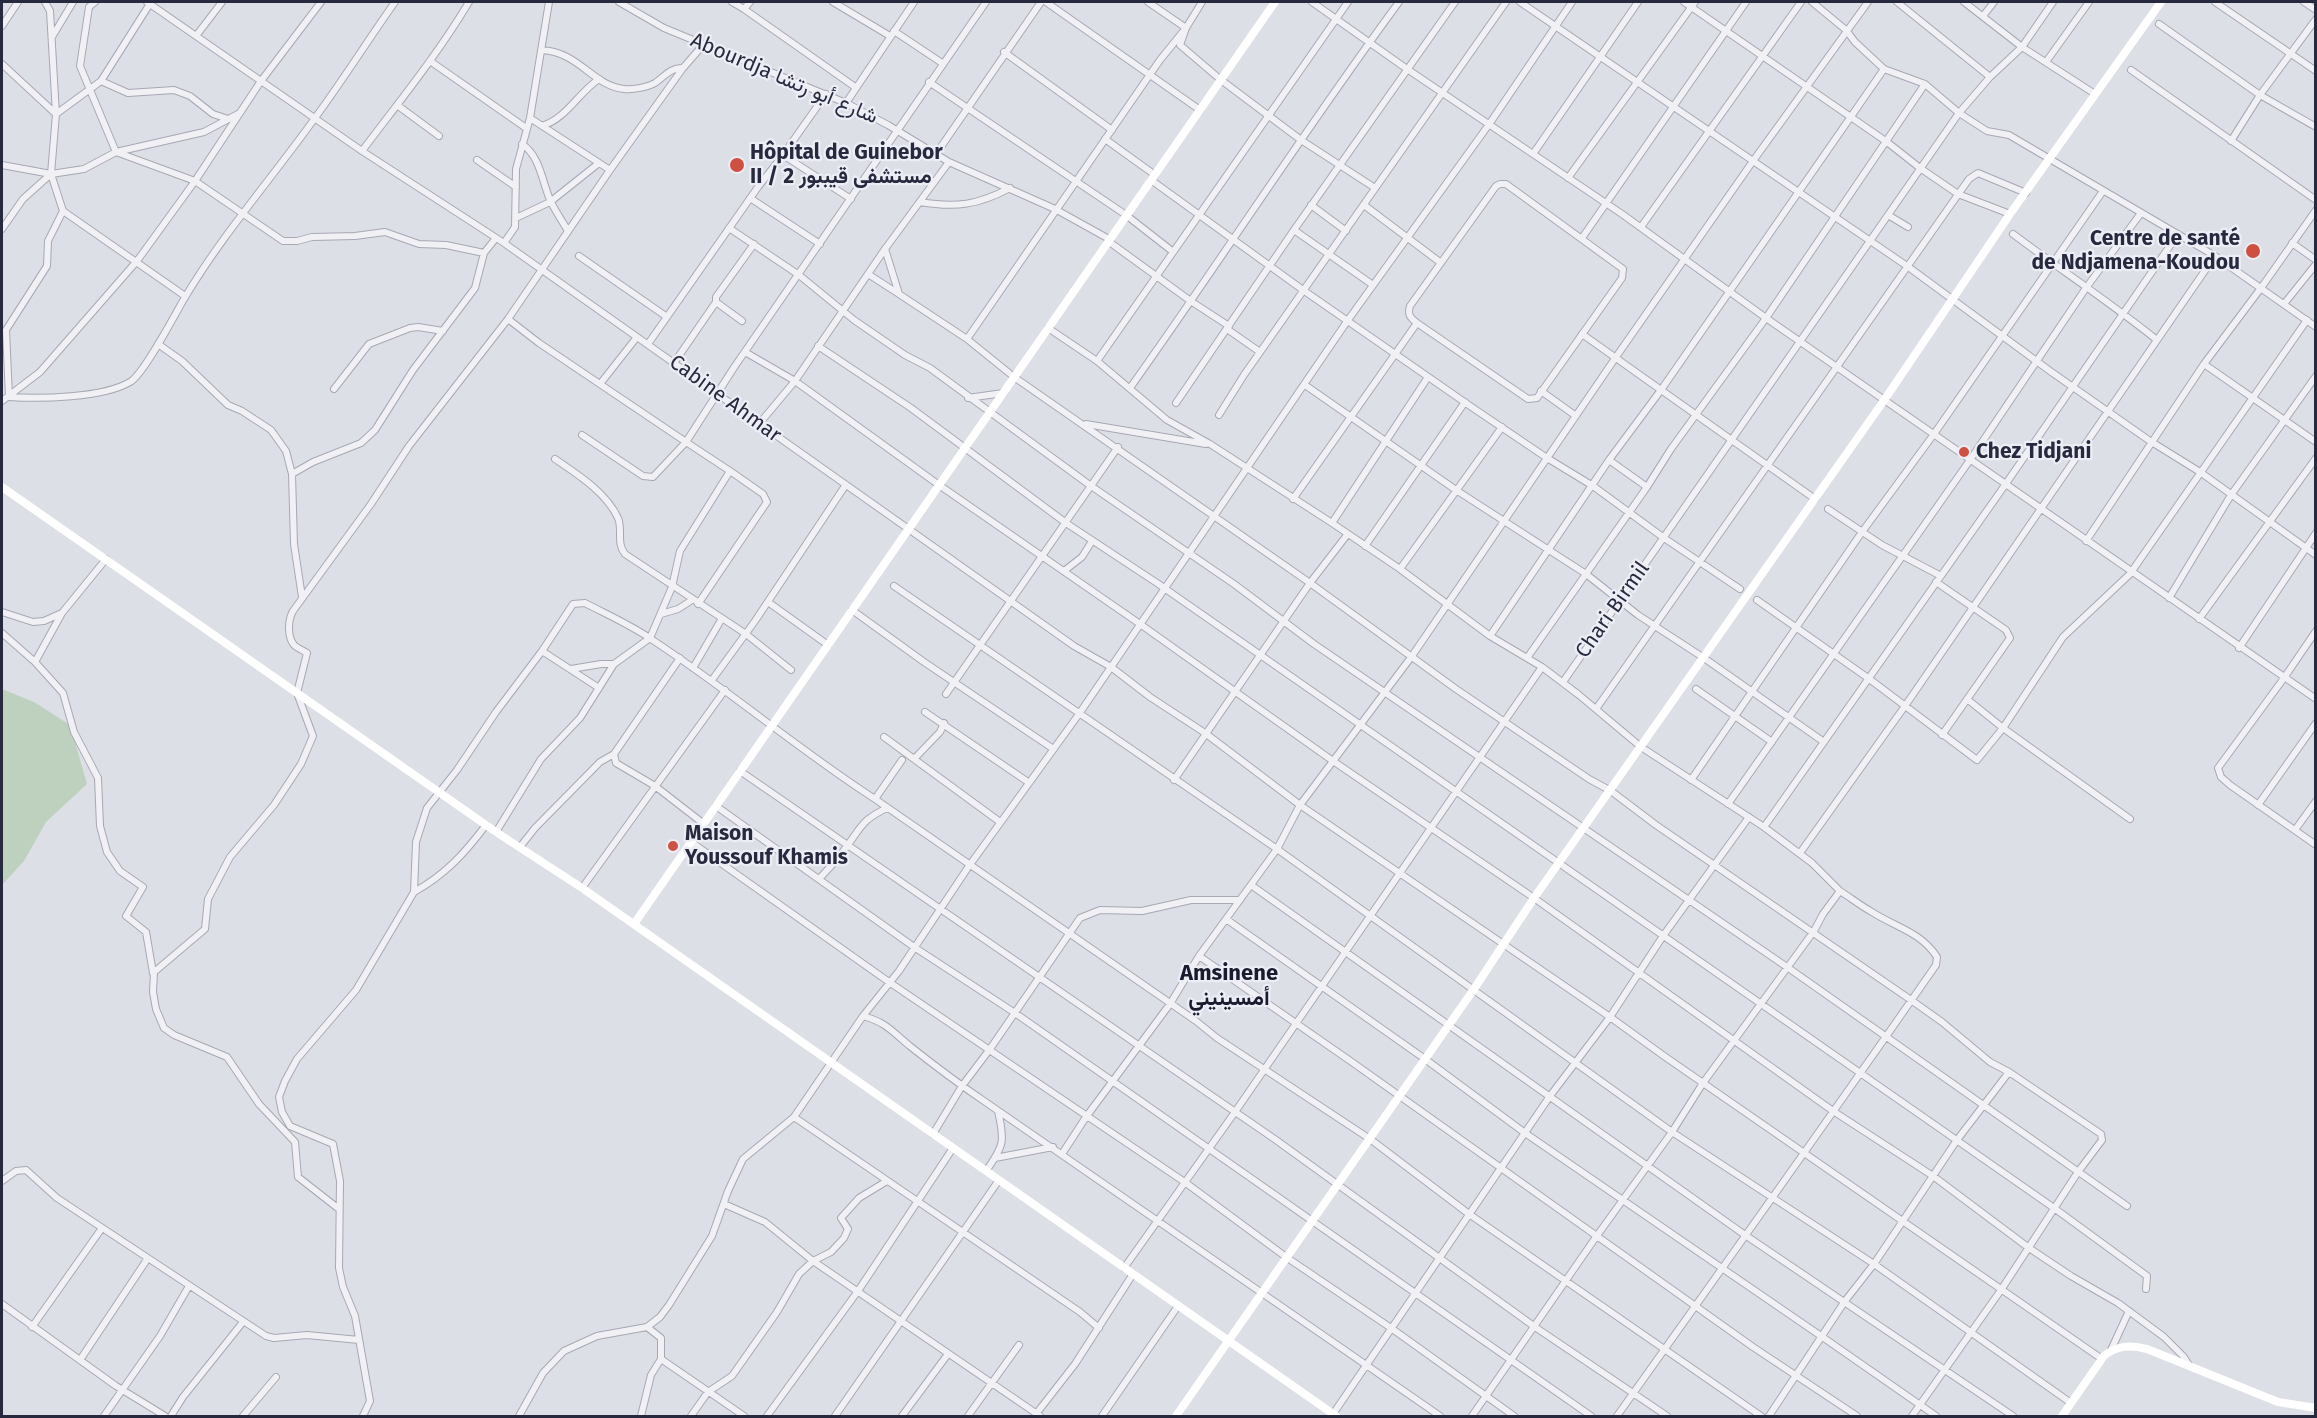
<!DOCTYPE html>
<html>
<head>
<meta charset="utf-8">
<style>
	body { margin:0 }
	#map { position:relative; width:2317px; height:1418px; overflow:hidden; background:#dddfe7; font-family:"Fira Sans",sans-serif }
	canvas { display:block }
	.frame { position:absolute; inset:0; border:3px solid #27293e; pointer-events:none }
</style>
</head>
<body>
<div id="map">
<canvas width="2317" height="1418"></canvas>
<div class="frame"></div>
</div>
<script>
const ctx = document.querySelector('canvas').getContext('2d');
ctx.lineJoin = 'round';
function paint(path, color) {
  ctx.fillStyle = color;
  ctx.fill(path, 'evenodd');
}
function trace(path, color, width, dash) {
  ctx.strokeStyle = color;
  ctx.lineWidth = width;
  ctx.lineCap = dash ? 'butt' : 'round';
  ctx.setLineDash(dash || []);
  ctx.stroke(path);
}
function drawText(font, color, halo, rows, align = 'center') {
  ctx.font = font + ' "Fira Sans",Vazirmatn,sans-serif';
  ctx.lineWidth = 4.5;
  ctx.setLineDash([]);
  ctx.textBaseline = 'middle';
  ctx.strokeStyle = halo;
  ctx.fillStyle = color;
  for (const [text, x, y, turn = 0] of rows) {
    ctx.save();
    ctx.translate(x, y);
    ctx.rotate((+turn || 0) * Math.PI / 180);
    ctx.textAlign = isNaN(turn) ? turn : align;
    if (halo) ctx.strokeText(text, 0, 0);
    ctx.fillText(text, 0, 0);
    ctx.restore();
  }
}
paint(new Path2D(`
	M2,689l32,13 36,23 17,59 -41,38 -22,39 -22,24z`), '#bed1be');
const street = new Path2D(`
	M45,2l5,9 6,103 -5,60 12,37 122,85
	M95,2l-6,5 -9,59 36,86 79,29 88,60h14l15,-4 43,-1 30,-4 34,12 27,1 38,8
	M147,2l215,149 142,92 570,403 37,21 39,30 55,36 95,72 -23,44 -78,107 -29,48 -84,113 -24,37
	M619,2l45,26 182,75 42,22 61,37 106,47 54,30
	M732,2l12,7
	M750,2l-6,7 111,78
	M833,2l57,34
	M1046,2l154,108
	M1148,2l38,26 -6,17 41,35 80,60 74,48
	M1202,2l-16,26 -26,32 -193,279 47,38 296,206 146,106 133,90 22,12 45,34 255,175 31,22 48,40 19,10 92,62 1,6 -24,32 -77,118 -89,126
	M1312,2l95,67 215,145 144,104 550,381
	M1520,2l387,264 143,105 100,70 50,31 116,83
	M1684,2l203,140 33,26 38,26 52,20
	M1812,2l34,28 9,12 29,27 41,15 34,29 28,18 22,4 206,121 101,71
	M1868,2l-115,159 -137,196 -204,299 -112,149 310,212 54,39 438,303
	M1897,2l93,75
	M1964,2l58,45 73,47
	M2215,2l101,69
	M2304,2l12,8
	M1983,16l11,-14
	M2159,24l101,71 56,32
	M2,26l16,-24
	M894,31l48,32
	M196,36l26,-34
	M52,37l21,-35
	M542,50c37,2 51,36 82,39 9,1 24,-2 31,-6 9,-6 16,-16 28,-15
	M1004,52l108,78
	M430,61l96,67
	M2046,62l43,-60
	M2,64l54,50 45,-33 50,-79
	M2131,70l185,130
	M101,81l27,12 46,-3 16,6 23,18 15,5
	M929,82l197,133 46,36
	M846,103l68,-101
	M397,105l42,31
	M530,118l80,52
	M542,126c25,-8 36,-33 57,-47
	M1105,139l50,36
	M2231,141l29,-46 56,-76
	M522,144c19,13 20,39 29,58 5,10 11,19 17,29
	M362,151c37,-49 76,-97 107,-149
	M936,154l105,-152
	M1533,154l105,-152
	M783,155l68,44
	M477,160l39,27
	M2,165l49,9 33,-5 32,-17 88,-20 34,-18
	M1568,178l127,-176
	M1151,180l152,110 170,118 74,50 46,28 71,52 76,51
	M1500,184h6l117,85 -1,9 -85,120 -9,1 -111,-76c-6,-5 -10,-8 -7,-17l86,-120z
	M750,198l70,46
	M920,202c36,6 58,3 90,-14
	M1311,205l35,26
	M1364,205l77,58
	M1888,215l20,12
	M516,218l34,-16 49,-39
	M1641,227l160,-225
	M729,228l70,47 55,45 51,35 25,13 161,118 143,98 80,60 473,323 340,239
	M2,229l21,-30 28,-25
	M1294,230l79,55
	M2013,234c48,36 98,69 144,106
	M1582,238l164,-236
	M1108,241l84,61 37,24
	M504,243l11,-16 1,-58 14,-51 19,-116
	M2292,243l24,17
	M885,249l14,45 68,45
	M579,256l88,61
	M868,274l31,20
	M2284,304l32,-40
	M508,319l31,24 147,99 -33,35 -10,-1 -61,-41
	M742,321l-26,-19v-5l38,-53
	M1048,328l49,33 70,59 43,24 122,79 68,46 90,67 52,31 37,28 62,52 123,80 48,36 28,28 -17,23 -9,17 -111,152 -31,49 -76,105 -124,179
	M1227,329l33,23
	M1582,334l233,165
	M158,344l24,17 46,44 14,6 29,19 15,21 6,23 2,70 8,53
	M648,344l110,-157 25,-32 43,-61
	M818,346l93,62 155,115 91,60 897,625 93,68 -1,13
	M745,352l50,29 144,104 201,139 193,137 201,137 299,213 100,65 96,72 42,28 47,27 46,34 19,19 6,9
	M1097,361l251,-359
	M674,363l42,-61
	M2204,364l112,78
	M600,384l37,-47
	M1305,385l151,105 130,84 52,41 66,43 120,84
	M1130,388c91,-128 176,-260 269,-386
	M334,389l35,-45 41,-16 8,-1 25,4
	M1541,391l35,25
	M9,397c31,2 94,1 121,-15 14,-8 44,-66 54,-83 38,-64 88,-121 131,-181 28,-38 53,-78 80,-116
	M9,397l-3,-67 41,-64 1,-25 15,-30
	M968,398l35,-5
	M2,401l38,-29 97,-111 58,-80 66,-100 60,-79
	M1176,403l118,-173 161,-228
	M1219,415l25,-40 262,-373
	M759,424l36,-43 90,-132 64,-87
	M1086,424l120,20
	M555,459c22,15 51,33 63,59 5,12 -2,25 7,36l121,80 45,36
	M1609,460l38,27
	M292,474l21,-12 48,-19 14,-13 38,-60 62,-82 9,-35 12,-15
	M1293,499l124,-176
	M1828,509l54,36 59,31
	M1332,523l96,-146
	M2086,541l118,-177 57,-76 55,-78
	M1365,546l100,-144
	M1400,569l102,-142
	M1064,571l18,-14 10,-16
	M2132,571l175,-251
	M2130,574l-67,63 -60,91 127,91
	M1936,582l70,48 4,8 -68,97
	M894,586l383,263 395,283 202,132 197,139
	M2169,598l62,-103 85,-119
	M1757,600l111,78 109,82 26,-32 -36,-29
	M768,602l60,43
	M698,604l69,-102 -4,-8 -33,-23
	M852,610l72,52 128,86
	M2,612l31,10 11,-1 18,-8
	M661,614l17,-5 14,-9
	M2199,619l117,-161
	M2316,631l-32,47 -66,90 3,9 9,8 86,60
	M2,633l33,29 28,31 11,39 24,46 2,48 7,26 13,19 23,16 -17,29 20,16 7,41
	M1490,636l119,-176 52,-70 223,-321
	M2239,648l77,-115
	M542,651l31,-47 12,-1c23,12 48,23 69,38 76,50 145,109 221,158l321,222 21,17 153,101 99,75 292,202
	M680,658l-66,96 2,9 39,23 49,38
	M1527,658l120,-171 24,-38 95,-131 159,-234
	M35,662l27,-49 44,-54
	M693,668l28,-48
	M571,669l30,-5h13
	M712,680l43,-59 90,-135
	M1563,682l396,-569 31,-36 32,-30 31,-45
	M1696,689l76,53
	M946,694l172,-247
	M1596,709l373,-530 9,-6 48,20
	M925,712l103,70
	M884,737l116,85
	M914,759l26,-27 4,-9
	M740,771l536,369 259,187 132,89
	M1174,780l136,-197 37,-48
	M1691,780l171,-248 72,-98 169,-243
	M875,799l27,-39
	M1728,804l242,-344 116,-172 55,-75
	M2258,805l58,-82
	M716,806l198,141 101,66 576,403
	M1764,827l241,-342 173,-251
	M2295,830l21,-29
	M496,832l45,-73 39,-41 34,-54 36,-26 22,-51 8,-36 50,-80 -44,-29 49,-76 251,-364
	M691,842l198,140 297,201 100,74 105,71 123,88
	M520,847l15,-19 65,-66 14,-8
	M1800,853l105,-147 310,-450
	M819,879c10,-11 20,-21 28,-33 15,-20 15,-26 40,-38
	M1251,885l494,350 268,181
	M582,888l143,-198
	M414,892c31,-17 51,-39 72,-67
	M1226,919l199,140 100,74 296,203 115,80
	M1199,956l150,104 404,287 104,69
	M154,972l-1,20 3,17 8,19 10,7 53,22 32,47 36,38 3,35 41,32
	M153,973l52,-44 3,-30 22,-42 44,-52 27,-41 12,-28 -16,-43 10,-40c-3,-2 -10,-5 -13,-8 -7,-9 -6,-25 -1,-34l78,-107 38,-58 99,-127 102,-149 73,-102 21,-24
	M863,1016c25,7 29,16 48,31 24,19 48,37 73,54 153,104 305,209 456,315
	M794,1117l286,195 19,16
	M933,1134l29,-48 28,-37 90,-131 20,-8 42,1 49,-11h49
	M995,1158l58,-11
	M986,1171c18,-25 19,-30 12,-60
	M2,1181l14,-10 10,-1 31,28 209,138 8,2 33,-3 52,5
	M724,1204l41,18 48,39 227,155
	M1124,1268l111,-156 307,-445
	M2,1304l114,82 49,30
	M32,1327l70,-99
	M2111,1350l18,-39
	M661,1359l83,57
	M80,1360l68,-102
	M1036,1414l39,-50 58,-90
	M1333,1414l217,-318 60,-79 53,-81 86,-119
	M104,1416l56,-80 29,-50
	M171,1416l12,-19 60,-75
	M243,1416l33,-39
	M363,1416l7,-15 -15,-85 -12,-29 -4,-19 1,-87 -7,-37 -43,-18 -8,-14 -3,-15 6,-16 12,-22 59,-69 58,-98 2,-50 11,-34 30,-38 39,-58 46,-61 57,37
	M519,1416l24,-43 21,-22 33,-15 50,-9 13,-10 9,-12 43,-69 16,-45 15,-32 51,-42 69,-101 36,-45 70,-105 110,-152 269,-394 142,-197 82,-121
	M641,1416l10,-41 10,-16v-21l-14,-11
	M691,1416l17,-24 24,-16 45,-64 22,-38 14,-13 18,-9 13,-14 4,-9 -7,-11 18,-20 28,-17
	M767,1416l91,-125 95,-143
	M835,1416l164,-236
	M902,1416l46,-62
	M968,1416l51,-71
	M1102,1416l76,-110
	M1617,1416c107,-150 214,-300 319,-451l1,-8c-16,-25 -42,-30 -65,-45 -11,-6 -21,-14 -32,-21
	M1769,1416l76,-115 29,-37 83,-124 52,-68`);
trace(street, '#a6a8b4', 8);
trace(street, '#f0f0f5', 6);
trace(new Path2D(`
	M2,487l494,345 86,56 754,528
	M634,924l641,-922
	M1176,1416l298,-427 60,-91 351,-499 125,-185 151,-212
	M2062,1416l42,-60c13,-11 27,-11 43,-7l131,53 38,6`), '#fff', 8);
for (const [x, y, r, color] of [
	[737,165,8,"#ce5041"],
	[2253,251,8,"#ce5041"],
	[1964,452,6,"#ce5041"],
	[673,846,6,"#ce5041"]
]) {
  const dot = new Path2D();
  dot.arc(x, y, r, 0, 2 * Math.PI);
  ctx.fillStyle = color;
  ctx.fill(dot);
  trace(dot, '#edeef5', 2);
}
drawText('21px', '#27293e', '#edeef5', [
	["Abourdja شارع أبو رتشا",784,79,23],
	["Cabine Ahmar",725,399,36],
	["Chari Birmil",1613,610,-55]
]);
drawText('bold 21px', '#27293e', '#edeef5', [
	["Hôpital de Guinebor",750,153],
	["II / مستشفى قيببور 2",750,177],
	["Centre de santé",2240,239,"right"],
	["de Ndjamena-Koudou",2240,263,"right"],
	["Chez Tidjani",1976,452],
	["Maison",685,834],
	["Youssouf Khamis",685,858]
], 'left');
drawText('bold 22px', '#191b2e', '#edeef5', [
	["Amsinene",1229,974],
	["أمسينيني",1229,999]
]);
</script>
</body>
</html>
